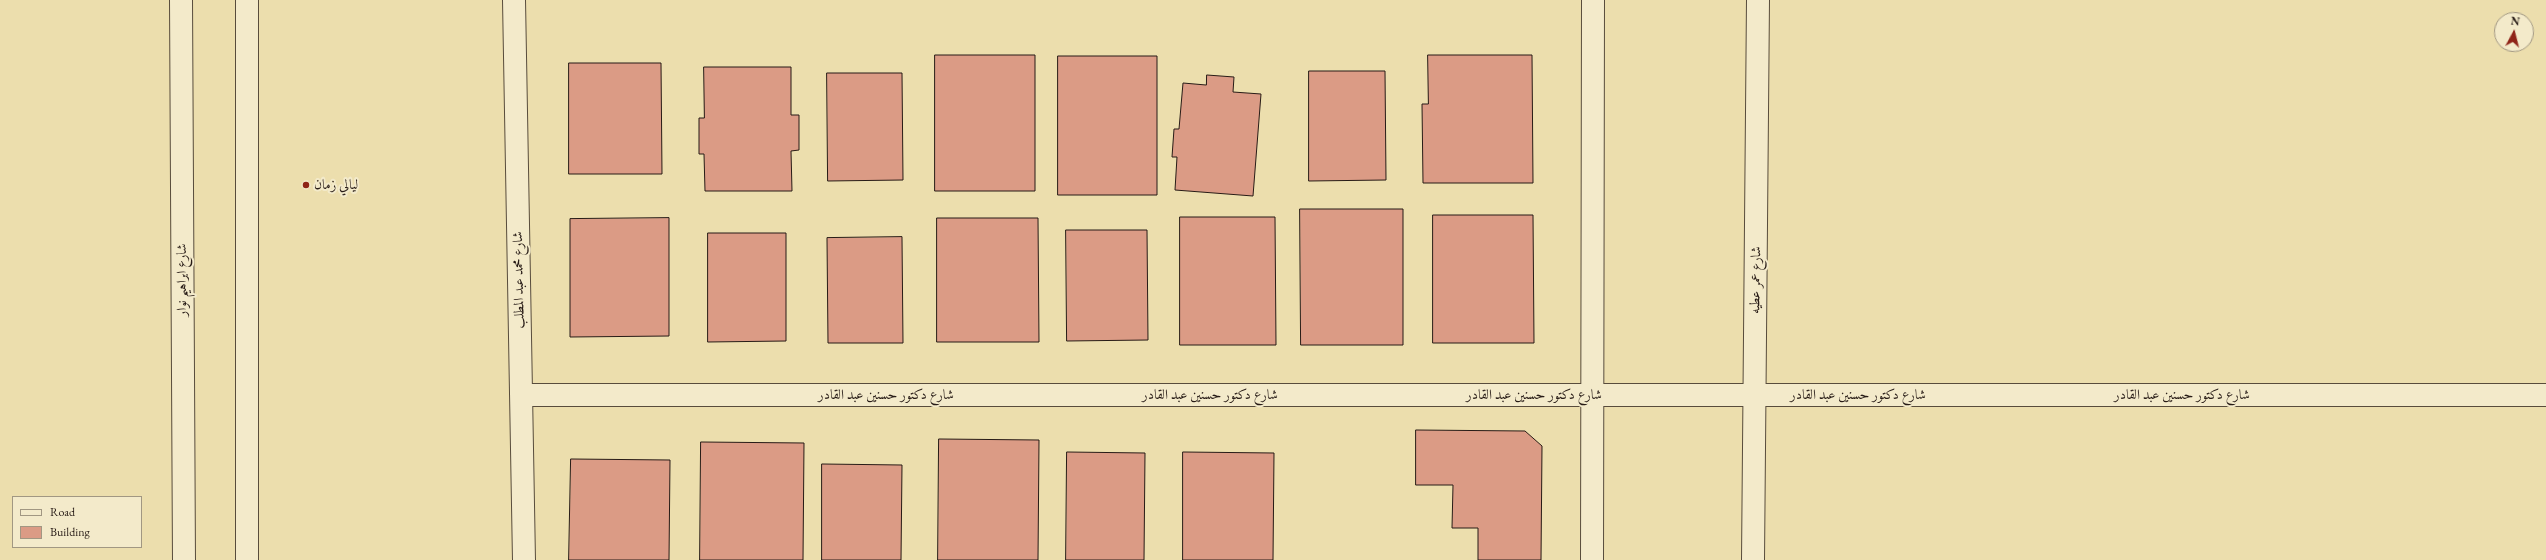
<!DOCTYPE html>
<html>
<head>
<meta charset="utf-8">
<style>
	body { margin:0 }
	#map { position:relative; width:2546px; height:560px; overflow:hidden; background:#ecdead; font-family:"EB Garamond",serif }
	canvas { display:block }
	.legend { position:absolute; left:12px; top:496px; width:130px; height:52px; box-sizing:border-box; background:#f3eaca; border:1px solid #a19782; margin:0; padding:5px 7px; list-style:none; font-size:12px; color:#271b16 }
	.legend li { display:flex; align-items:center; gap:8px; height:20px }
	.legend b { width:20px; border:1px solid #a19782 }
	.north { position:absolute; left:2494px; top:12px; width:40px; height:40px; box-sizing:border-box; background:#f3eaca; border:1px solid #a19782; border-radius:50%; rotate:7deg; font-size:11px; font-weight:700; line-height:16px; text-align:center; color:#271b16 }
	.north::after { content:''; display:block; margin:auto; width:14px; height:18px; background:#8f2418; clip-path:polygon(50% 0,100% 100%,50% 72%,0 100%) }
</style>
</head>
<body>
<div id="map">
<canvas width="2546" height="560"></canvas>
<ul class="legend">
<li><b style="height:5px;background:#f3eaca"></b>Road</li>
<li><b style="height:11px;background:#db9b85"></b>Building</li>
</ul>
<div class="north">N</div>
</div>
<script>
const ctx = document.querySelector('canvas').getContext('2d');
ctx.lineJoin = 'round';
function paint(path, color) {
  ctx.fillStyle = color;
  ctx.fill(path, 'evenodd');
}
function trace(path, color, width, dash) {
  ctx.strokeStyle = color;
  ctx.lineWidth = width;
  ctx.lineCap = dash ? 'butt' : 'round';
  ctx.setLineDash(dash || []);
  ctx.stroke(path);
}
function drawText(font, color, halo, rows, align = 'center') {
  ctx.font = font + ' "EB Garamond",Amiri,serif';
  ctx.lineWidth = 4;
  ctx.setLineDash([]);
  ctx.textBaseline = 'middle';
  ctx.strokeStyle = halo;
  ctx.fillStyle = color;
  for (const [text, x, y, turn = 0] of rows) {
    ctx.save();
    ctx.translate(x, y);
    ctx.rotate((+turn || 0) * Math.PI / 180);
    ctx.textAlign = isNaN(turn) ? turn : align;
    if (halo) ctx.strokeText(text, 0, 0);
    ctx.fillText(text, 0, 0);
    ctx.restore();
  }
}
const building = new Path2D(`
	M935,55h100v136h-100z
	M1428,55h104l1,128h-110l-1,-79h6z
	M1058,56h99v139h-99z
	M569,63h92l1,111h-93z
	M704,67h87v48h8v35l-8,1 1,40h-87l-1,-37h-5v-36h5z
	M1309,71h76l1,109 -77,1z
	M827,73h75l1,107 -75,1z
	M1207,75l27,2 -1,15 28,2 -8,102 -78,-6 2,-33h-5l2,-28h5l4,-46 23,2z
	M1300,209h103v136h-102z
	M1433,215h100l1,128h-101z
	M1180,217h95l1,128h-96z
	M669,218v118l-99,1v-118z
	M937,218h101l1,124h-102z
	M1066,230h81l1,110 -81,1z
	M708,233h78v108l-78,1z
	M902,237l1,106h-75l-1,-105z
	M1416,430l109,1 17,15 -1,114h-63v-32h-26l1,-43h-37z
	M939,439l100,1 -1,120h-100z
	M701,442l103,1 -1,117h-103z
	M1067,452l78,1 -1,107h-78z
	M1183,452l91,1 -1,107h-90z
	M571,459l99,1 -1,100h-100z
	M822,464l80,1 -1,95h-79z`);
paint(building, '#db9b85');
trace(building, '#271b16', 1);
const minor = new Path2D(`
	M181,0l3,560
	M514,0l10,560
	M521,395h2025
	M247,560v-560
	M1592,560l1,-560
	M1753,560l5,-560`);
trace(minor, '#584c3c', 24);
trace(minor, '#f3eaca', 22);
for (const [x, y, r, color] of [
	[306,185,4,"#8f2418"]
]) {
  const dot = new Path2D();
  dot.arc(x, y, r, 0, 2 * Math.PI);
  ctx.fillStyle = color;
  ctx.fill(dot);
  trace(dot, '#f3eaca', 1.5);
}
drawText('14px', '#271b16', '#f3eaca', [
	["ليالي زمان",314,185]
], 'left');
drawText('14px', '#271b16', '#f3eaca', [
	["شارع ابراهيم نوار",182,280,-90],
	["شارع محمد عبد المطلب",519,280,-91],
	["شارع عمر عطيه",1756,280,-89],
	["شارع دكتور حسنين عبد القادر",886,395],
	["شارع دكتور حسنين عبد القادر",1210,395],
	["شارع دكتور حسنين عبد القادر",1534,395],
	["شارع دكتور حسنين عبد القادر",1858,395],
	["شارع دكتور حسنين عبد القادر",2182,395]
]);
</script>
</body>
</html>
